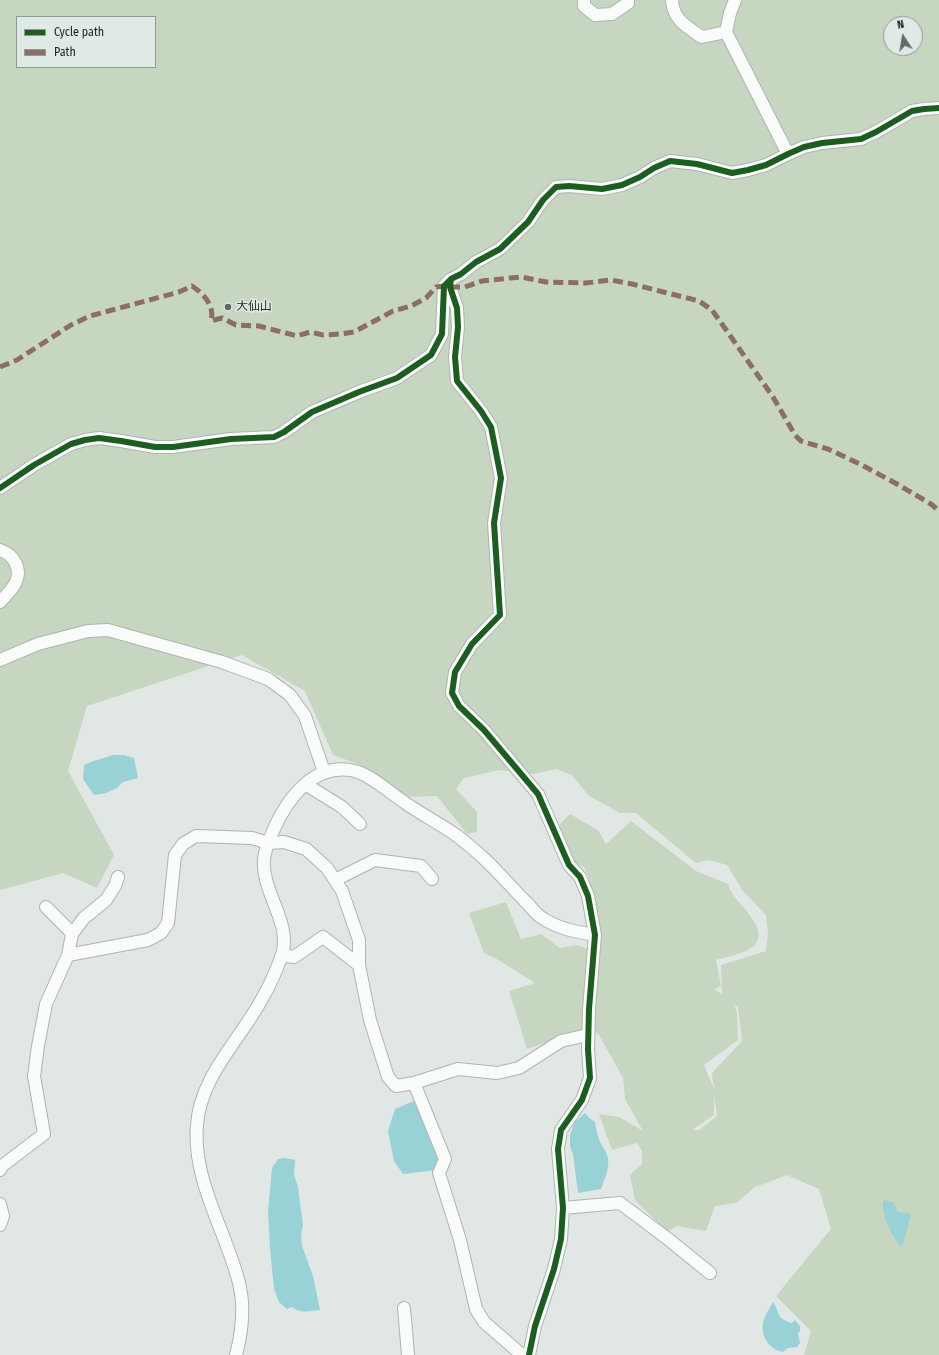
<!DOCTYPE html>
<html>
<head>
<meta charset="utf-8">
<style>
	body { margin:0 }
	#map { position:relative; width:939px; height:1355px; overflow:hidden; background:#e1e7e4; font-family:"Fira Sans Condensed",sans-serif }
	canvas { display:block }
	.legend { position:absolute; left:16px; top:16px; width:140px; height:52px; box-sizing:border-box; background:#dfe9e5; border:1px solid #929a97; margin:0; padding:5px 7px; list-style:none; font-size:12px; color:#1f2322 }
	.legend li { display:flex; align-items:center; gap:8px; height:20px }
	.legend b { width:20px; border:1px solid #929a97 }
	.north { position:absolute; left:883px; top:16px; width:40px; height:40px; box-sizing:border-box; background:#dfe9e5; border:1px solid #929a97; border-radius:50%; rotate:348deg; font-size:11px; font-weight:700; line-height:16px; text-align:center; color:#1f2322 }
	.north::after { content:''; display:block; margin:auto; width:14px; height:18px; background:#636866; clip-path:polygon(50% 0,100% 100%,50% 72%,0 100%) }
</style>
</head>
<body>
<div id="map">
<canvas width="939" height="1355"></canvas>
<ul class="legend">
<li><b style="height:5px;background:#1b5e20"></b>Cycle path</li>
<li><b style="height:5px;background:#8d6e63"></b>Path</li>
</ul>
<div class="north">N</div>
</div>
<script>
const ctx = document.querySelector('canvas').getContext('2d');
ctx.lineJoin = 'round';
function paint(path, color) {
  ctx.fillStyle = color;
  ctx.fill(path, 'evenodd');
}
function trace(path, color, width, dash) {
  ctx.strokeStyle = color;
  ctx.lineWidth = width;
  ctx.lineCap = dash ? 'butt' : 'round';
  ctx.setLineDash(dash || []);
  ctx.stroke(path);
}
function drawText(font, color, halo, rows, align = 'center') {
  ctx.font = font + ' "Fira Sans Condensed","Noto Sans JP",sans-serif';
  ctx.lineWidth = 3;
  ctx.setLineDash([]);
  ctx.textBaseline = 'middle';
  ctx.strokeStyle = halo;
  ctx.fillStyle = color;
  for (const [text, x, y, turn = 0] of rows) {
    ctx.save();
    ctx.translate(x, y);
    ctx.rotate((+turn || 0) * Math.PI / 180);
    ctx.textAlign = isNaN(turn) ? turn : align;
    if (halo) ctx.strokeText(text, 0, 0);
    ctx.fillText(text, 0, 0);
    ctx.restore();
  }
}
paint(new Path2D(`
	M0,0h939v1355h-135l7,-24 -35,-35 55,-67 -12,-40 -32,-14 -32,12 -19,16 -21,3 -9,25 -29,-5 -10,6 -32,-32 -5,-25 12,-11v-13l-5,-8 -25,7 -13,-36 20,3 24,14 -18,-32 -2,-21 -24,-43 -7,-5 -14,2 -51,17 -18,-58 26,-8 -40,-25 -11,-5 -15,-40 37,-11 15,37 20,-5 19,14 17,-3 20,7 4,-18 -11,-52 -5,-14 -15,-8 -11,-35 11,-11 28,16 8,14 25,-23 65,50 32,13c1,3 2,6 4,9 9,15 46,43 14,58 -9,4 -20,6 -30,9l5,26 -7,3 8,5 -1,-29 45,-14 2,-19 -2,-17 -23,-24 -16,-26 -18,-5 -13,3 -60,-50h-16l-31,-17 -17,-21 -16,-6 -22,5 -34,-4 -36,8 -8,11 21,23v20l-10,2 -30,-38 -31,1 -48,-33 -25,-9 -28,-64 -63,-36 -155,51 -19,65 46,84 -17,33 -34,-15 -63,17zM17,17h138v50h-138zM891,24h24v24h-24zM734,1004l4,3 4,34 -30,32 2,16 -10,-24 34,-25 -1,-28zM714,1094l3,22 -18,14h-7l22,-15z`), '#c7d6c0');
paint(new Path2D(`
	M113,755h11l10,3 4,20 -15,4 -6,6 -11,5 -12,2 -11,-16 1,-14 7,-3z
	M416,1100l26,57 -6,13 -33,4 -9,-13 -6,-30 7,-22z
	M585,1113l4,5 6,4c1,8 3,15 6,22 2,4 5,7 6,11 4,11 -2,23 -6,34l-23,4 -5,-39 -3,-8v-11l5,-13z
	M285,1158l10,2 -1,15 4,12 5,38 -2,9 1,12 11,30 7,34c-10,1 -20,4 -28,-3l-5,2 -8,-7 -5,-13 -4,-41 -2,-36 4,-44 6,-9z
	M884,1200l9,2 5,10 13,2 -8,30 -3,3c-7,-12 -21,-34 -16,-47z
	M773,1302c8,12 2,16 19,21l3,-3 5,6v5l-2,3 2,9 -3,4 -9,1 -5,4c-14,-3 -22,-15 -20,-29 1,-7 7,-15 10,-21z`), '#98d1d6');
const minor = new Path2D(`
	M584,0v6l11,9 17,-1 16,-11v-3
	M672,0c1,20 15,27 30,37l24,-5
	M735,0l-5,13 -4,19 62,122
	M451,279l-1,8 7,21 1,19 -3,30 2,24 24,30 10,16 10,51 -7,45 6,92 -28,29 -17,28 -3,21 7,13 25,24 54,64 31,71 11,12 8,19 7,39 -6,74 -1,40 2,29 -8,22 -21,30 -3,19 5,59 -2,31 -7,30 -19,57 -6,29
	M0,488l34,-23 37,-21 14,-4 14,-2 22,3 34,6h18l58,-8 43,-2 10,-5 28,-20 47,-20 38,-14 34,-23 11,-21 2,-48 7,-7 10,-5 15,-12 24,-13 28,-27 15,-22 13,-13 13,-1 33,3 20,-4 18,-8 14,-9 16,-7 27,3 35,9 16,-3 18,-5 22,-11 16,-7 18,-4 39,-4 15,-7 36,-21 12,-2 15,-1
	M0,550c8,3 12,6 16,14 7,16 -6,27 -16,38
	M0,660l38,-16 50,-13 20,-1 114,32 46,17 22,16 15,21 19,56
	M305,784l37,23 18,17
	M335,880l40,-20 46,6 11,13
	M46,907l26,26
	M68,955l4,-21 12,-16 22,-18 9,-14 3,-9
	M282,955l12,2 29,-20 36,28
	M414,1083l31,76 -6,14 21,67 16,69 8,13 38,33
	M0,1170l2,-4 42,-32 -10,-58 4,-30 8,-42 22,-49 80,-15 13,-7 7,-10 7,-68 8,-11 13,-8 56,2 16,5 16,-1 22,7 21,19 15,23 17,49v25l11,55 18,57 8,9 18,-3 44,-14 39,4 22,-5 42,-27 27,-6
	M0,1204l3,12 -3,9
	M563,1208l57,-5 48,36 42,34
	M404,1308l4,47
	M236,1355c6,-23 9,-48 3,-72 -13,-52 -47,-103 -42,-158 3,-49 44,-86 66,-128 7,-12 13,-26 18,-39 13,-34 -20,-65 -17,-99 1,-10 5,-19 9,-28 14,-32 41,-70 82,-60 17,5 34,21 49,31 15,11 33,20 49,31 9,6 18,14 26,21 17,15 32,33 48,49 5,5 10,13 17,16 15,10 33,13 51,16`);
trace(minor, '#afb4b1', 14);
trace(minor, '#fafbfb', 12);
trace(new Path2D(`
	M450,287h15l17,-6 28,-3 11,-1 25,5 40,1 25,-3 21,4 67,17 13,9 17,24 44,63 22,38 6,6 27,8 32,15 37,20 34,20 8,7
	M0,367l17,-7 54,-35 19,-9 89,-24 13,-6c12,8 23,20 19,35l11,-3 14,7 23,1 38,10 13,-4 13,3 17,-1 14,-2 39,-21 18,-5 15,-8 10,-11 8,-1`), '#8d6e63', 5, [10, 5]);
trace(new Path2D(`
	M451,279l-1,8 7,21 1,19 -3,30 2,24 24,30 10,16 10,51 -7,45 6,92 -28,29 -17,28 -3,21 7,13 25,24 54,64 31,71 11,12 8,19 7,39 -6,74 -1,40 2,29 -8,22 -21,30 -3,19 5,59 -2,31 -7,30 -19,57 -6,29
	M0,488l34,-23 37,-21 14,-4 14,-2 22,3 34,6h18l58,-8 43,-2 10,-5 28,-20 47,-20 38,-14 34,-23 11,-21 2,-48 7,-7 10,-5 15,-12 24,-13 28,-27 15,-22 13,-13 13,-1 33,3 20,-4 18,-8 14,-9 16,-7 27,3 35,9 16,-3 18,-5 22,-11 16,-7 18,-4 39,-4 15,-7 36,-21 12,-2 15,-1`), '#1b5e20', 6);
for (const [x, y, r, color] of [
	[228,307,4,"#636866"]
]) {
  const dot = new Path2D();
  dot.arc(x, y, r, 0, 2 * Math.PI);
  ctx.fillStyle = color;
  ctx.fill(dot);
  trace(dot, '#dfe9e5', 1.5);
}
drawText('12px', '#1f2322', '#dfe9e5', [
	["大仙山",236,307]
], 'left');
</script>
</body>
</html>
